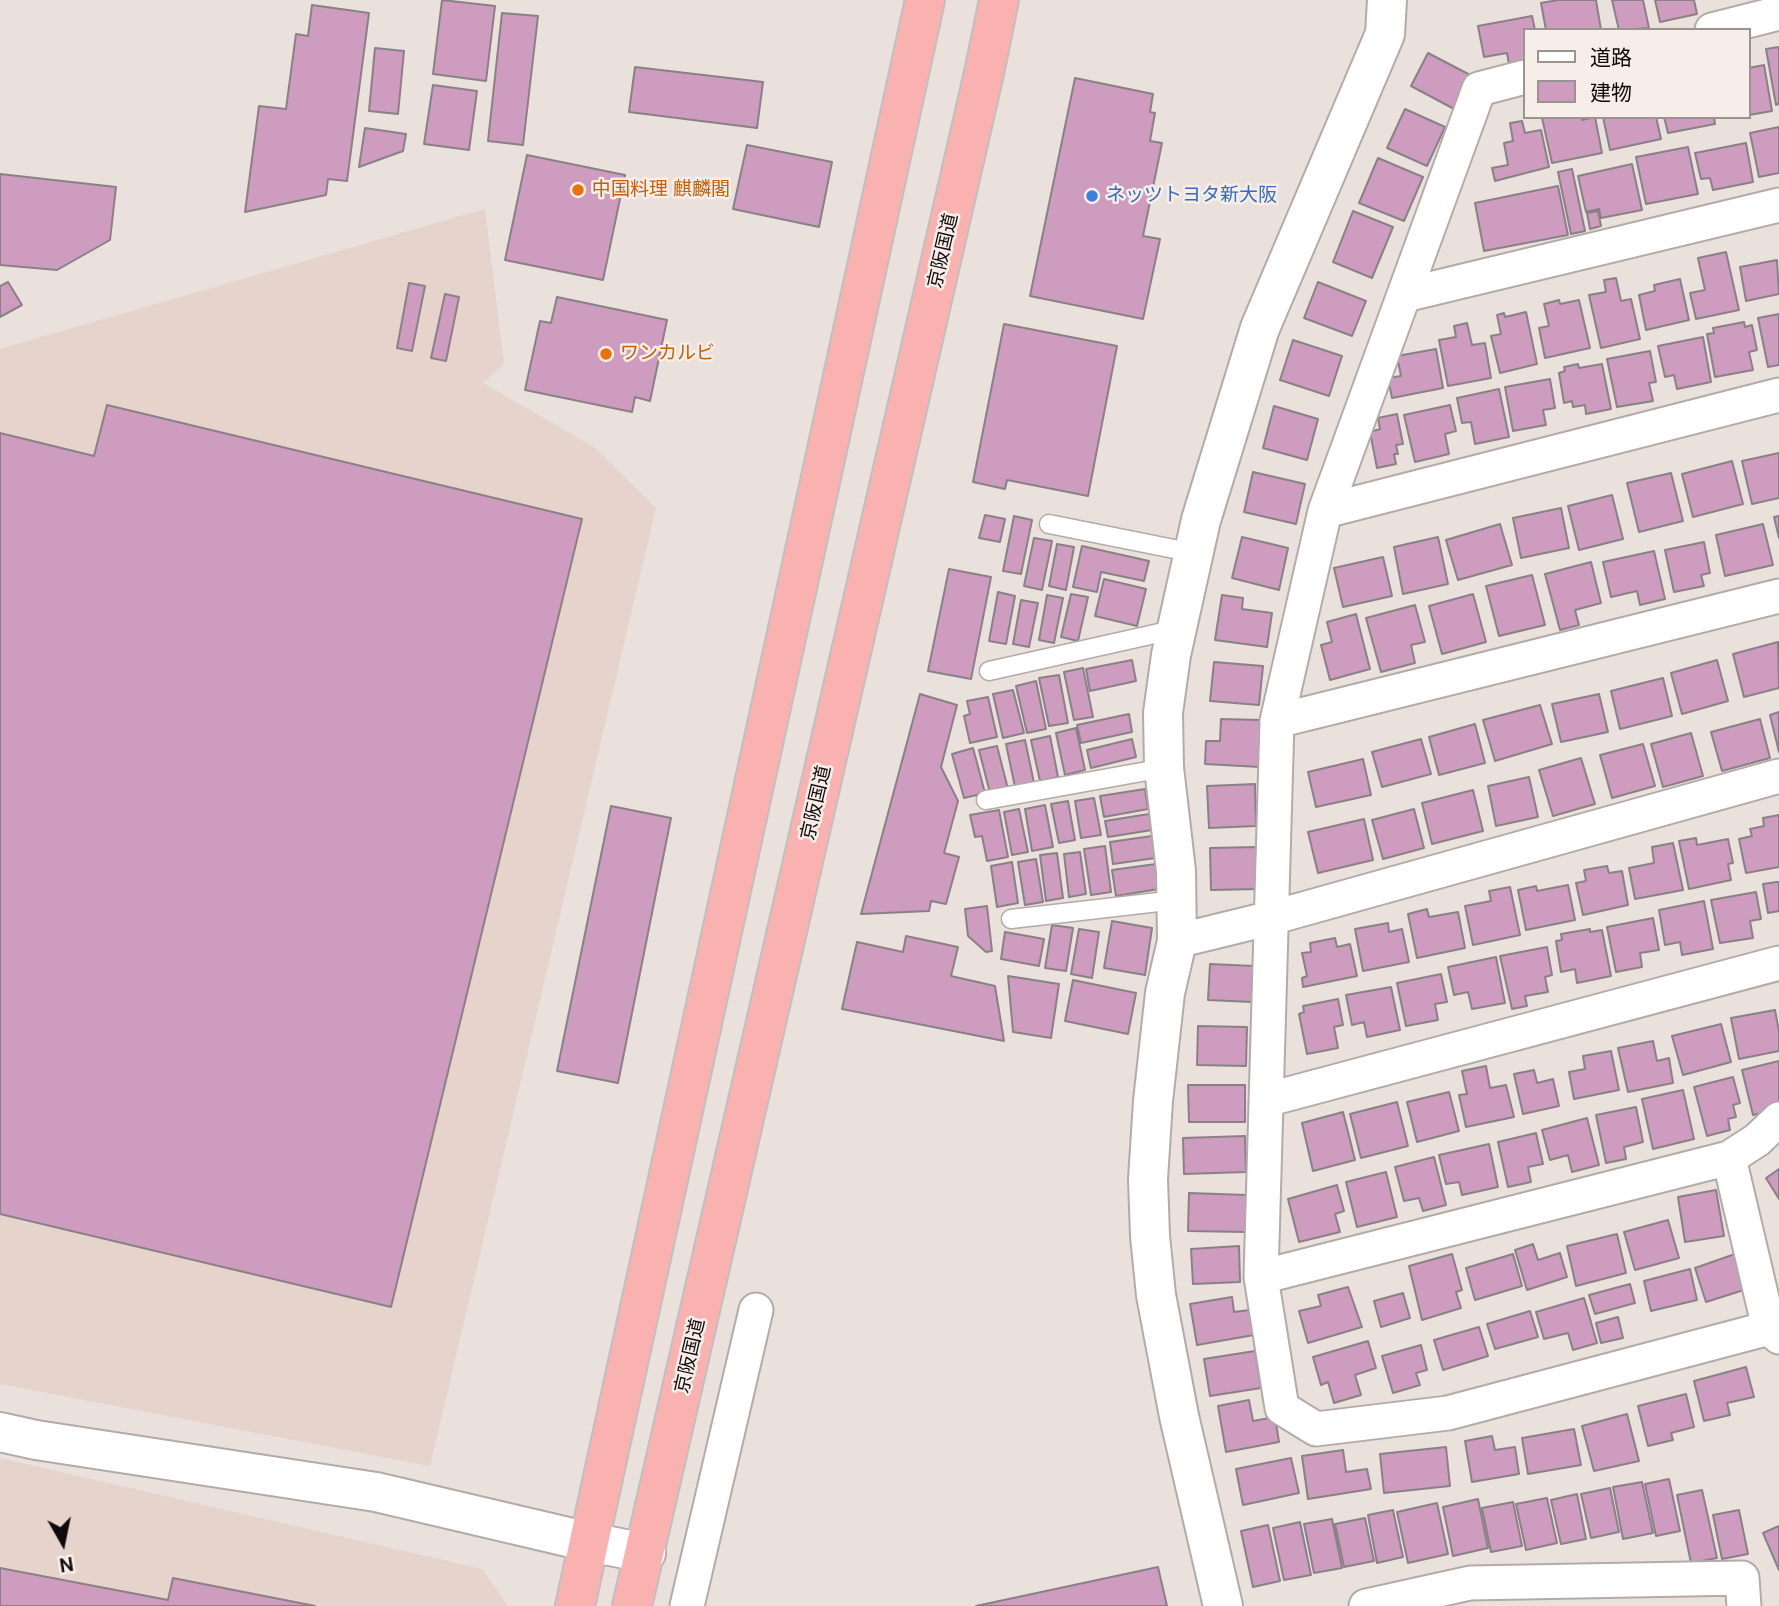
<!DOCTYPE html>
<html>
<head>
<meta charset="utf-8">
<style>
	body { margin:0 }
	#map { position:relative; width:1779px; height:1606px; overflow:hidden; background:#eae0dc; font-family:"DM Sans","Noto Sans JP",sans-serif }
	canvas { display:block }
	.legend { position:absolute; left:1523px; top:28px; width:228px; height:91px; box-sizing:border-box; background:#f7ede9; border:2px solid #9a9390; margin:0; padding:9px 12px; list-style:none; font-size:21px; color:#0e0b0a }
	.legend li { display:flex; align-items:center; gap:14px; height:35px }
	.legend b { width:35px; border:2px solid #9a9390 }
	.north { position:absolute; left:28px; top:1508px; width:70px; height:70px; -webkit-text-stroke:5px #f7ede9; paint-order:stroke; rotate:171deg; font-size:19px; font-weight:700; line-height:28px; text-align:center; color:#0e0b0a }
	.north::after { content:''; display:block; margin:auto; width:24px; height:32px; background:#0e0b0a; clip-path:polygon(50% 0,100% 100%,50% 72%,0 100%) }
</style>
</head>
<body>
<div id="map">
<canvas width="1779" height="1606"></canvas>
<ul class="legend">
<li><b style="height:9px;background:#fff"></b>道路</li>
<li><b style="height:19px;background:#cd9cbe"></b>建物</li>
</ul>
<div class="north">N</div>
</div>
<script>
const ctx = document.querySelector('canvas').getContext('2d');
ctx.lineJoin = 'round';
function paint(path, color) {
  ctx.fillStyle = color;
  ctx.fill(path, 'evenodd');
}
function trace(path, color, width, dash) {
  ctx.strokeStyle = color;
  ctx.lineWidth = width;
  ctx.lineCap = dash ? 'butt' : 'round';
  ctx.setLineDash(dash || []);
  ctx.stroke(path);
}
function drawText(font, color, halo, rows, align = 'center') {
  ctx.font = font + ' "DM Sans","Noto Sans JP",sans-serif';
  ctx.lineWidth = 5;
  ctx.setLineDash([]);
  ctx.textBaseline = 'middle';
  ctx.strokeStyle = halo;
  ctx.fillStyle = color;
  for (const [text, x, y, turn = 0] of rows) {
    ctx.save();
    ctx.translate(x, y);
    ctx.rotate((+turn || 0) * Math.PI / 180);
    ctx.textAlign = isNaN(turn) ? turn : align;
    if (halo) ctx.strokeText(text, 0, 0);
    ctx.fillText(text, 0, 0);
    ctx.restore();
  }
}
paint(new Path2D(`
	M485,209l19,155 -21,19 111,64 62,61 -226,958 -430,-82v-1035z
	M0,1458l482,111 26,37h-508z`), '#e5d3cc');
const building = new Path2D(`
	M442,0l53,6 -9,75 -53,-7z
	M1558,0h38l5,30h-55l-5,-27z
	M1612,0h31l6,28 -30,2z
	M1655,0h39l3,14 -37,8z
	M312,5l57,8 -22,168 -19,-2 -2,16 -81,17 14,-106 27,3 10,-75 12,2z
	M502,13l36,3 -15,129 -35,-4z
	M1532,16l3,14h-10v36l-15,3 -3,-16 -23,4 -6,-31z
	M1779,47v57l-3,1 -10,-56z
	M375,48l29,3 -6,63 -29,-3z
	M1428,53l46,24 -18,33 -45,-24z
	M1764,65l8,46 -23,4v-47z
	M635,67l128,15 -6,46 -128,-16z
	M1075,78l78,16 -3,18 5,1 -5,28 12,2 -19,93 17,3 -17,80 -113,-23z
	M433,85l44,6 -8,59 -45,-6z
	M1405,109l40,18 -18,39 -40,-18z
	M1582,117v3l13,-3 7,36 -50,10 -10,-45z
	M1603,117h53l5,22 -51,11z
	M1664,117h50l1,7 -47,9z
	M1522,121l3,12 16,-3 8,37 -54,14 -3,-13 16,-3 -4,-22 9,-2 -3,-18z
	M1779,127v46l-20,4 -9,-44z
	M365,128l41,6 -3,17 -44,16z
	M1746,143l7,39 -40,8 -3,-12 -9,1 -6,-26z
	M747,145l85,17 -13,65 -86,-18z
	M1688,147l10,47 -52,10 -10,-47z
	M527,155l98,20 -22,105 -98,-20z
	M1378,158l45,19 -19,44 -45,-18z
	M1632,164l10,46 -41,8 -2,-9 -13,3 -8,-36z
	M1572,169l13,62 -14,3 -13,-62z
	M0,174l116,13 -6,53 -53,30 -57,-5z
	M1558,186l10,49 -84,16 -9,-48z
	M1353,211l40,16 -21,51 -39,-16z
	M1598,211l3,15 -11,3 -3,-16z
	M1726,252l13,58 -43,9 -6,-26 15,-3 -7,-32z
	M1777,260l2,34 -33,7 -6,-34z
	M1616,278l5,23 10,-2 9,40 -39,9 -12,-53 17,-3 -2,-12z
	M1680,279l9,41 -43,10 -7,-35 16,-4 -1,-6z
	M8,282l14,23 -22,12v-31z
	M1318,282l48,19 -14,35 -48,-18z
	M409,283l16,3 -13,65 -15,-3z
	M445,294l14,3 -13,64 -15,-3z
	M557,297l110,23 -17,81 -15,-4 -3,15 -107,-22 15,-69 11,2z
	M1559,300l1,4 19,-4 11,48 -45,10 -6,-30 10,-2 -5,-22z
	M1526,312l11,52 -37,9 -9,-37 10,-2 -4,-19 7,-2 1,4z
	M1779,314v51l-11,2 -10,-49z
	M1744,322l1,5 7,-2 5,25 -8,2 4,18 -38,7 -8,-43 7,-1 -1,-5z
	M1467,323l5,22 13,-2 6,35 -43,8 -9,-46 17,-3 -2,-11z
	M1004,324l113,22 -29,150 -81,-16 -2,9 -32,-7z
	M1703,337l8,45 -34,7 -3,-14 -9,2 -7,-31z
	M1293,340l49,16 -13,40 -49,-16z
	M1436,349l7,39 -51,10 -4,-20 13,-2 -4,-20z
	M1650,351l6,31 -7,1 4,18 -36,6 -10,-48z
	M1578,364l1,4 23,-4 9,45 -25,5 -1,-9 -12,2 -1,-6 -8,2 -5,-30 6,-2 -1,-4z
	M1550,379l5,29 -12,2 3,15 -33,6 -8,-44z
	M1499,389l10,48 -34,7 -4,-22 -9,1 -5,-25z
	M107,405l475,114 -191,788 -391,-93v-781l94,23z
	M1450,405l6,26 -11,3 4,20 -34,8 -11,-47z
	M1274,406l44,13 -11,41 -44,-12z
	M1397,414l6,30 -7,1 2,9h-4l2,10 -19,4 -7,-36 10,-3 -2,-11z
	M1779,453v45l-27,6 -10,-43z
	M1732,461l11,43 -50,13 -11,-43z
	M1253,472l52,12 -9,40 -52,-12z
	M1671,473l12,48 -44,11 -12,-49z
	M1612,495l11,44 -44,11 -11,-44z
	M1561,508l8,40 -48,10 -8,-40z
	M985,515l20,4 -5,23 -21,-4z
	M1014,516l18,4 -11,54 -18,-3z
	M1779,516v22l-5,-21z
	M1500,524l12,41 -54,15 -12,-40z
	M1763,524l10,41 -48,11 -9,-41z
	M1242,537l46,11 -9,42 -47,-12z
	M1438,537l10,47 -45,10 -9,-47z
	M1034,538l18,3 -10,49 -18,-4z
	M1704,542l6,31 -9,2 3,11 -30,6 -9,-42z
	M1057,544l17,3 -8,43 -17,-4z
	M1082,546l67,15 -5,20 -43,-9 -4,20 -24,-5z
	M1654,551l11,48 -25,6 -3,-14 -26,6 -8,-35z
	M1383,557l9,39 -49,11 -9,-39z
	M1591,562l10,41 -26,7 4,15 -19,5 -15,-56z
	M949,569l42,8 -20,102 -43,-8z
	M1532,575l13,50 -46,11 -13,-50z
	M1104,579l42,10 -9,37 -42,-10z
	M998,592l17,4 -9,48 -17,-3z
	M1071,594l17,3 -10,44 -17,-4z
	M1473,594l13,48 -44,12 -13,-48z
	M1047,595l16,3 -9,45 -15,-3z
	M1222,595l21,3 -1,11 30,4 -5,34 -52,-7z
	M1021,600l17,3 -9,44 -16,-3z
	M1415,605l10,37 -14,3 4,18 -34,9 -15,-54z
	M1356,614l14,55 -40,11 -9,-35 11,-3 -5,-20z
	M1778,642l1,46 -35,9 -11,-43z
	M1132,660l4,21 -46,10 -4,-22z
	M1717,660l11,41 -46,13 -11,-41z
	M1214,662l49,4 -4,39 -49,-4z
	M1083,668l10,49 -19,3 -10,-48z
	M1059,675l9,48 -19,3 -10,-48z
	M1663,678l9,38 -52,13 -9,-38z
	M1036,681l10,48 -19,4 -11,-47z
	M1013,690l11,43 -21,5 -10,-44z
	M920,694l37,11 -16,62 17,34 -14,52 15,4 -13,47 -15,-3 -2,10 -68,3z
	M1599,694l9,38 -47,10 -9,-38z
	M988,697l9,40 -27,6 -6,-27 6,-2 -3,-13z
	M1540,705l12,39 -57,17 -12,-41z
	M1779,712v40l-9,-37z
	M1129,714l3,18 -51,11 -4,-18z
	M1221,719l41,1 -2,47 -55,-3 1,-23h14z
	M1760,719l10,39 -48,13 -11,-39z
	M1475,724l10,39 -46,12 -10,-38z
	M1076,728l9,42 -20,5 -9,-42z
	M1691,733l12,43 -40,11 -12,-43z
	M1050,736l8,41 -18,4 -9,-41z
	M1132,739l4,18 -45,11 -4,-18z
	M1421,739l10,35 -49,13 -10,-35z
	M1025,740l9,43 -19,4 -9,-43z
	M1643,744l12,42 -43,12 -12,-43z
	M997,746l11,43 -18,4 -11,-43z
	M973,748l12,45 -21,5 -12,-44z
	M1581,758l14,46 -42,12 -14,-46z
	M1363,759l8,36 -55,12 -8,-35z
	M1529,777l9,40 -42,9 -8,-40z
	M1255,784l1,42 -47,2 -2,-42z
	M1145,789l3,20 -44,8 -4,-21z
	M1473,790l10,41 -51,13 -10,-41z
	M1094,798l7,37 -20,3 -6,-37z
	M1068,801l7,39 -16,3 -8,-39z
	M1045,805l8,42 -21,4 -7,-42z
	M611,806l60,12 -53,265 -61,-12z
	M1019,809l9,43 -16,3 -8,-43z
	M1414,809l10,39 -41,11 -11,-39z
	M999,810l9,47 -21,4 -5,-25 -7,1 -5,-22z
	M1149,814l3,16 -44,7 -3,-16z
	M1779,815v52l-33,6 -7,-34 13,-3 -2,-7 14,-3 -1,-8z
	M1364,819l9,41 -55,13 -10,-41z
	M1152,836l3,22 -42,6 -3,-22z
	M1696,838l1,7 31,-6 5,24 -5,1 3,16 -42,9 -10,-48z
	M1673,843l10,47 -48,9 -6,-31 25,-5 -2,-16z
	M1105,846l6,46 -20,3 -7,-46z
	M1258,847l1,42 -48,1 -1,-42z
	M1080,852l6,42 -17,3 -5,-43z
	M1057,853l6,45 -17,3 -6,-46z
	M1036,859l7,43 -18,3 -7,-43z
	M1012,862l6,41 -21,4 -6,-41z
	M1156,864l3,25 -43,7 -4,-26z
	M1607,866l2,7 13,-2 6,34 -45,10 -7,-32 10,-2 -2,-11z
	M1777,882h2v29l-11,2 -5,-29z
	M1568,885l7,35 -49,10 -8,-40 18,-4 1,5z
	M1510,887l10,48 -47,10 -8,-39 26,-5 -2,-10z
	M1756,892l5,27 -11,2 3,17 -33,5 -9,-43z
	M1704,901l9,48 -31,6 -2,-13 -15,3 -6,-35z
	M987,906l5,45 -6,1 -18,-16 -3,-27z
	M1427,909l2,8 29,-5 7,36 -48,10 -9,-44z
	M1653,918l6,32 -19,3 2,14 -26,5 -9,-45z
	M1112,921l40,7 -7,47 -41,-7z
	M1388,923l1,9 13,-3 7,33 -46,9 -8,-42z
	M1052,925l21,3 -7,43 -21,-3z
	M1079,929l20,3 -7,46 -21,-4z
	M1590,929v3l12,-2 9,46 -34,7 -2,-14 -14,3 -5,-31 6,-1 -1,-6z
	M1005,932l39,7 -5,27 -38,-7z
	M906,936l52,11 -7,29 44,10 9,55 -162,-32 15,-67 46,10z
	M1335,938l2,9 13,-3 7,32 -54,11 -1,-9 5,-2 -5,-23 9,-1 -1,-9z
	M1547,947l5,28 -7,2 3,15 -23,4 2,10 -15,3 -12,-53z
	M1496,957l9,46 -33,6 -4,-17 -14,3 -6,-28z
	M1210,964l44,2 -2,36 -44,-2z
	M1441,974l6,28 -12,2 3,16 -32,6 -9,-43z
	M1008,976l51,8 -8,54 -38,-6z
	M1073,980l63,13 -8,41 -63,-13z
	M1391,987l9,43 -33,7 -3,-15 -12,3 -6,-30z
	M1338,999l5,26 -9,2 4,21 -31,6 -8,-40 5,-2 -1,-6z
	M1775,1010l4,22v19l-40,8 -8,-41z
	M1721,1024l10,38 -48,13 -11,-39z
	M1198,1026l49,1 -1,39 -49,-1z
	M1653,1041l4,20 12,-3 4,25 -45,9 -10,-44z
	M1611,1051l8,39 -45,9 -5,-27 16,-3 -2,-13z
	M1779,1061v48l-26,6 -11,-45z
	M1486,1066l4,22 16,-3 8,32 -48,10 -7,-32 8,-1 -5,-23z
	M1534,1070l3,13 16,-4 6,27 -36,8 -9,-40z
	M1733,1077l7,26 -7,2 3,12 -8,2 2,11 -23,6 -13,-49z
	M1188,1085h57v37h-56z
	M1683,1090l11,49 -41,10 -11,-50z
	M1449,1092l10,39 -42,11 -10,-40z
	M1397,1102l11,44 -47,12 -11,-44z
	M1636,1107l7,35 -19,5 2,12 -20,4 -10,-48z
	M1343,1112l12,48 -42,11 -11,-48z
	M1587,1118l12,47 -27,7 -4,-17 -18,5 -8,-30z
	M1536,1133l7,31 -15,3 3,15 -23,5 -10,-45z
	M1245,1136l1,36 -62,2 -1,-36z
	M1489,1144l9,43 -36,8 -3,-13 -13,2 -7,-29z
	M1434,1157l12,48 -23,6 -4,-13 -15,3 -9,-34z
	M1779,1169v30l-13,-21z
	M1386,1172l11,45 -40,10 -11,-45z
	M1337,1185l7,26 -9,3 5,18 -41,10 -11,-43z
	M1716,1190l8,46 -39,6 -7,-45z
	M1189,1193l58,2 -1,37 -58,-1z
	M1668,1220l11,38 -44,12 -11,-38z
	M1617,1234l9,39 -50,13 -9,-40z
	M1533,1244l5,16 22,-7 7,24 -40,13 -12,-40z
	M1239,1246l1,36 -47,2 -2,-35z
	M1452,1254l10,36 -6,2 5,16 -39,12 -13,-54z
	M1513,1254l9,32 -47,14 -9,-32z
	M1735,1254l12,35 -41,13 -11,-34z
	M1690,1269l7,31 -46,11 -7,-30z
	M1630,1284l5,19 -40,11 -6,-19z
	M1348,1287l14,40 -54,16 -9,-32 22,-5 -3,-11z
	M1403,1293l7,25 -29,9 -7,-26z
	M1232,1297l2,15 16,-2 4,25 -57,10 -7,-41z
	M1584,1298l13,45 -24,7 -5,-17 -24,6 -8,-27z
	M1530,1311l8,26 -43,12 -8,-25z
	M1618,1317l5,21 -22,5 -5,-20z
	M1479,1327l9,29 -45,14 -9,-30z
	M1368,1341l8,27 -21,7 6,20 -27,8 -6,-21 -7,3 -8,-28z
	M1421,1345l6,25 -11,3 4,12 -27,8 -11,-37z
	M1255,1351l6,37 -51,8 -6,-37z
	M1746,1367l8,30 -27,6 3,12 -26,6 -10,-40z
	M1686,1394l8,33 -23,6 2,7 -25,6 -10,-40z
	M1249,1400l4,21 22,-4 4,25 -53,10 -8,-46z
	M1627,1414l12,47 -45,10 -12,-45z
	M1574,1429l7,36 -53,9 -6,-36z
	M1492,1436l3,14 20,-3 4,27 -47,8 -7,-41z
	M1446,1447l4,39 -66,7 -4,-39z
	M1343,1450l3,22 21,-3 4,20 -63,10 -6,-43z
	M1291,1458l8,35 -56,12 -7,-36z
	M1669,1479l11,52 -24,5 -11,-52z
	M1642,1482l11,51 -30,6 -10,-52z
	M1610,1488l9,44 -28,6 -10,-44z
	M1702,1490l15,68 -26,5 -14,-68z
	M1577,1494l9,45 -25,5 -10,-44z
	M1547,1498l10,45 -31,7 -10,-46z
	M1478,1499l10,49 -35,8 -10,-49z
	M1513,1502l9,44 -31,6 -9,-44z
	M1437,1503l11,51 -40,9 -11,-51z
	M1393,1510l10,47 -26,6 -9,-48z
	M1739,1510l9,44 -26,5 -9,-44z
	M1365,1518l9,43 -30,6 -9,-43z
	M1332,1519l10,49 -28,5 -10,-49z
	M1300,1522l11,53 -27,5 -11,-52z
	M1268,1525l12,56 -27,6 -12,-56z
	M1779,1526v44l-16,-37z
	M1158,1567l9,39h-191z
	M0,1568l168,32 5,-22 142,28h-315z`);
paint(building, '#cd9cbe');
trace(building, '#898186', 2);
const service = new Path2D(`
	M1049,524l145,29
	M989,671l188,-42
	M986,800l178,-32
	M1011,919l165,-19`);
const minor = new Path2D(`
	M1712,30l67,-17
	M1525,77l-46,12 -154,422 -48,210 -16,556 21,131 34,21 132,-16 321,-85
	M1405,295l374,-90
	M1325,511l454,-116
	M1277,721l502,-125
	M1177,941l94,-23 508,-142
	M1266,1100l513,-137
	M1729,1158l40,170 10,9
	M1261,1277l468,-119 28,-18 22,-21
	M687,1606l69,-296
	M1366,1606l104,-23 272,-5 2,28`);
const tertiary = new Path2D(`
	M0,1432l36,8 340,52 213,50 57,11
	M1223,1606l-44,-190 -23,-121 -6,-59 -2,-57 5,-78 12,-108 12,-52 -1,-70 -12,-103 -1,-55 8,-58 30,-135 59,-192 125,-294 2,-34`);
const trunk = new Path2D(`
	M575,1606l350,-1606
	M632,1606l352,-1533 15,-73`);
trace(service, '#b4aaa7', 21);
trace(minor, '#b4aaa7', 37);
trace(tertiary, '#b4aaa7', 42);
trace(trunk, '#c0c0bf', 42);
trace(service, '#fff', 18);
trace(minor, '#fff', 33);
trace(tertiary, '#fff', 38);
trace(trunk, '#fab2b0', 38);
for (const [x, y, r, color] of [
	[578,190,7,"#e8710a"],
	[1092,196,7,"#3f7fe0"],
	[606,354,7,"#e8710a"]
]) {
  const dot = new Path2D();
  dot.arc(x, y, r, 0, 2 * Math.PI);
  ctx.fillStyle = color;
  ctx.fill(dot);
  trace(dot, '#f7ede9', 2.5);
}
drawText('19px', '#c56008', '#f7ede9', [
	["中国料理 麒麟閣",592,190],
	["ワンカルビ",620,354]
], 'left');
drawText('19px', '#366cbe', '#f7ede9', [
	["ネッツトヨタ新大阪",1106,196]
], 'left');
drawText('19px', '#0e0b0a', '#f7ede9', [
	["京阪国道",944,251,-77],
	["京阪国道",817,803,-77],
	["京阪国道",691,1356,-77]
]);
</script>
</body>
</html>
